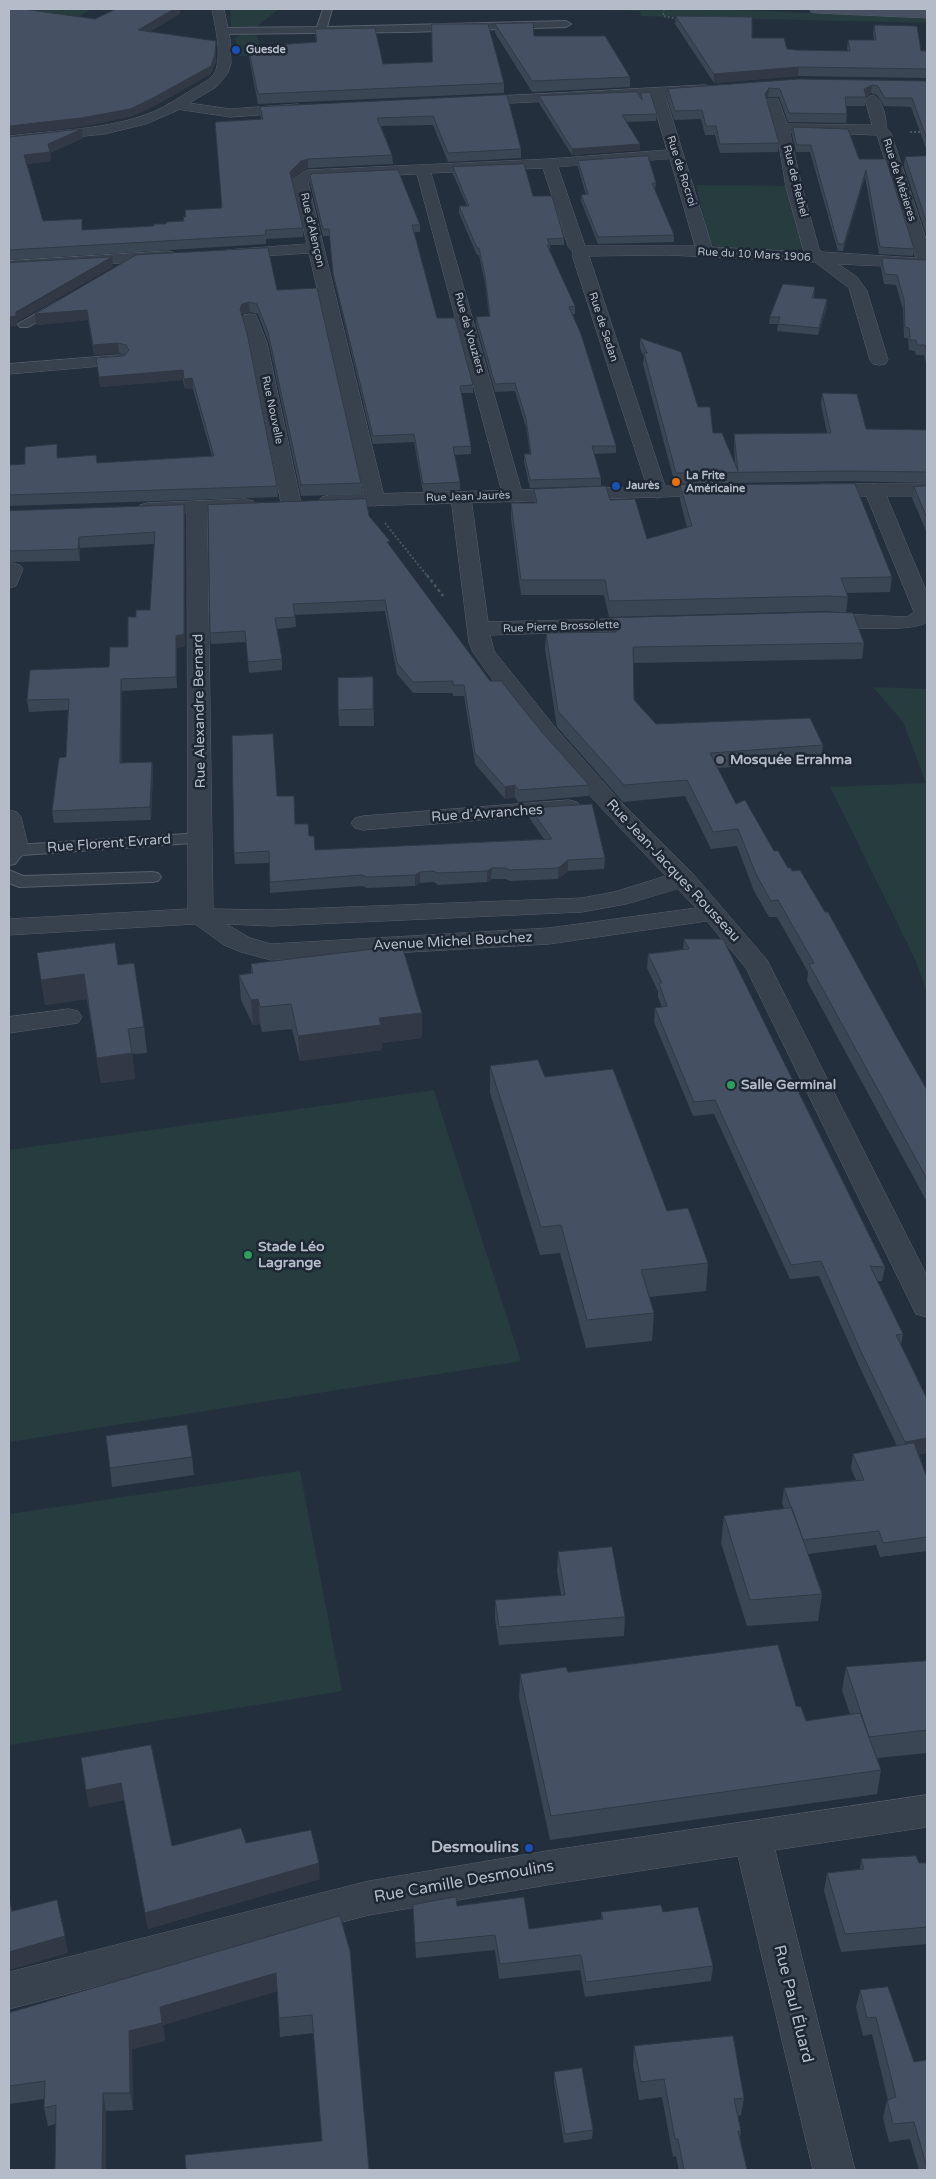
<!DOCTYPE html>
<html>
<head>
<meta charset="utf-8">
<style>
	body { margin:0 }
	#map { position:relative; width:936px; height:2179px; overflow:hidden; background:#242f3e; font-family:"Varela Round",sans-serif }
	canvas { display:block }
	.frame { position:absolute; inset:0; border:10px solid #b4bcc9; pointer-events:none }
</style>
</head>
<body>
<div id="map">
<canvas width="936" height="2179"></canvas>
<div class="frame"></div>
</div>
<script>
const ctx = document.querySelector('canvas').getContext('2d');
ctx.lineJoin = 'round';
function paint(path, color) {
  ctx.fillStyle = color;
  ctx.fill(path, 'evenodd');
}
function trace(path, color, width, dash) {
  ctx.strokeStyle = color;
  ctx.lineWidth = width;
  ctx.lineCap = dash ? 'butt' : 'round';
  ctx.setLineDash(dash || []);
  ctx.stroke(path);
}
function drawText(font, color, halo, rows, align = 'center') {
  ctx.font = font + ' "Varela Round",sans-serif';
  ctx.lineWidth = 5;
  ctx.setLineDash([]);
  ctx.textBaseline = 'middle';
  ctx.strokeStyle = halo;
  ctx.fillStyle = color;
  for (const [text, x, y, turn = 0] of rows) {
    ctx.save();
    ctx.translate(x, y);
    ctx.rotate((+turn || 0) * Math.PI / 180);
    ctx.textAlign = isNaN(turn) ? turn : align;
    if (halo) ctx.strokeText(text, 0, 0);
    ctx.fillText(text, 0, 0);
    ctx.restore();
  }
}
paint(new Path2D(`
	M9,9h81l-13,10z
	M230,9h49l-23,18 -25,-1z
	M572,9h138l177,7 40,3v4l-286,-7 -1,-5z
	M243,34h13l7,22h-24l-4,-18z
	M696,185l91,1 19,61 -12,4 -73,-3 -11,-4z
	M873,687l54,2v303l-13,-35 -84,-170 96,-4 -23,-61z
	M434,1090l87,271 -512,81v-292z
	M300,1471l42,220 -333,54v-231z`), '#263c3f');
const service = new Path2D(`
	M323,9h9l-5,18 239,-6 5,3 -5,3 -159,5 -185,2 -5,-3 5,-3 95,-1z
	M58,301l6,4 -2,3 -34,19h-8l-2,-3z
	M201,833l6,1 3,4 -3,4 -185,13 -7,9 -6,1v-16l8,-4z
	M9,870l14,6 129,-4 6,1 3,4 -3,4 -6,1 -133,5 -10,-4z`);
const minor = new Path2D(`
	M705,85l5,1 2,3 -2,3 -45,3 47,152 92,5 -18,-65 -8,-48 -12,-37 2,-3h10l9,25 85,1 -7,-26 7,-4c10,2 15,23 14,33l5,5 36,109v26l-89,-4 19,13 10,14 21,69 -3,4 -6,1 -6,-1 -3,-4 -21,-72 -34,-26 -148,-7 -78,1 78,236 -3,4 -7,2 -7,-2 -77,-238v-6l-5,-6 -25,-78 -112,5 92,323 -3,4 -7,2 -7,-2 -3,-4 -86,-322 -105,5 -4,3 77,318 -3,4 -7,2 -7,-2 -3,-4 -56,-247 -77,5 -6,-2 -2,-3 2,-3 81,-6 -15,-63 11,-9 5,-2 241,-11 118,-9 -15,-51 -3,-3 -178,9 -5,-1 -2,-3 2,-3zM790,132l87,3 39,123 -94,-6 -3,-3 -17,-62zM670,159l25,87h-110l-27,-79z
	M175,101l55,8 68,-5 7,4 -7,4 -68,5 -60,-9 -2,-3z
	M169,251l6,2 2,3 -2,3 -166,12v-10z
	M250,314l6,1 11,28 34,160 -3,4 -7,2 -7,-2 -3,-4 -32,-160 -7,-24 2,-4z
	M119,355l6,1 3,4 -3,4 -116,10v-10z
	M874,484l7,2 3,4 43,103v29c-12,11 -97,6 -115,1l-4,-4 4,-4 7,-2 88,4 7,-5 -50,-122 3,-4z
	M461,492l7,2 3,4 17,124 163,-4 7,2 4,4 -4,4 -7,2 -161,5 4,16 64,80 60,68 75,75 74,86 160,316v41l-11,-3 -4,-8 -166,-338 -39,-47 -158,23 -278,16 -30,-8 -17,-7 -29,-21 -186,11v-16l179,-10 -1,-402 3,-4 7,-2 7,2 3,4 6,402 58,1 311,-12 32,-6 52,-16c-68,-71 -137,-143 -193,-224l-4,-9 -18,-145 3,-4zM678,889l18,19 -147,20 -278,16 -21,-6 -24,-14 45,2 311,-14 44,-8z
	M13,563l7,2 3,4 -7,17 -7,2v-24z
	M569,800l8,2 4,5 -4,5 -214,18 -8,-2 -4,-5 4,-5 8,-2z
	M9,810l8,2 4,5 8,33 -3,5 -9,2 -8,-2z
	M69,1009l9,2 4,6 -4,6 -69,10v-16z
	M927,1795v32l-152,23 80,320h-42l-75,-314 -185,28 -184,31 -360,94v-37l360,-91 184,-31z`);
const tertiary = new Path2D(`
	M212,9h12l6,30 1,24 -3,10 -12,14 -40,24 -30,13 -42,10 -95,10v-8c48,-6 99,-6 144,-24 14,-6 27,-15 40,-23 8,-5 20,-10 23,-19 6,-19 -1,-43 -4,-61z
	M821,484h106v12h-106l-7,-2 -3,-4 3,-4z
	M718,485l7,2 3,4 -3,4 -396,12 -7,-2 -3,-4 3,-4 7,-2z
	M246,499l7,2 3,4 -3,4 -106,6 -7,-2 -3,-4 3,-4 7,-2z`);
const secondary = new Path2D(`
	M810,9l117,1v8l-111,-5 -5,-1z`);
trace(service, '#565f6c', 2);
trace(minor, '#565f6c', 1);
trace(tertiary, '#565f6c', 1);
trace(secondary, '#565f6c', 1);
trace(new Path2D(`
	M664,9l-1,7 15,3
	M910,132h17
	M385,523l43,54`), '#44595c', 2, [2, 2]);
trace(new Path2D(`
	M427,575l16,21`), '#44595c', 2.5, [3, 3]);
paint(service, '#38414e');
paint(minor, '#38414e');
paint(tertiary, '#38414e');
paint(secondary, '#465061');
paint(new Path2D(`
	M676,16l76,22 35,11 9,1 52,1 -1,-3 1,-8h26l-1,-7 1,-8 47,26h6v27l-129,-2 -84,7 -39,-59z
	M495,24l39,12 96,41v10l-98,5 -37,-59z
	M315,29l68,35 49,-2 72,21v10l-246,11 -9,-47 -1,-10 68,-5z
	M927,81v70l-16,-44 -27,-1 -7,-11 -6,-2 -5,4 -1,9h-19l1,8 -1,9 -58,-1 -9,-25h-11l-2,2 13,44 -1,9 -58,1 -5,-18h-10l-4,-16 -27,1 -7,-22 1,-9z
	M641,93l16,21 -1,7 -30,1 14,22v6l-68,5 -33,-52v-7l102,3z
	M507,95l14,54v9l-73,4 -15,-37 -52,1 11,29 1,9 -85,4 -6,3 -10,9 11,48v9l-37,2v5l-257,16v-123l74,1 -33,15 1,8 -24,3 16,57 40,9 71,-4 29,-5 2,-4v-7l36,-2 40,-88 -1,-13z
	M793,127l66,32 55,90 -1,7 -34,-2 -14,-77 -22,74h-5l-28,-99h-14l-4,-18z
	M927,156v81l-23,-71 1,-9z
	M578,161l78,22 -1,7 19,45v7l-76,2 -17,-43v-6h5l-8,-28z
	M453,167l80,29 31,42v7h-14v7l25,54v8h-3l44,132v7l-22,1 7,24v8l-71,2 -6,-26v-8h6l-4,-27 -11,-36 -20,1 -19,-68v-7l13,-1 -4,-33 -6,-28h-2l-18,-42v-7h8l-14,-32z
	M310,176l110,49v7h-6l23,86 36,67v8h-12l10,53v8l-16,1 5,27v8l-37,2 -9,-50 -41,2 -39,-164 -5,-44h-6l-13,-53z
	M882,258l45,2v107l-3,-12h-8l-1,-4 -6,-1 -1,-12h-4l-1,-29 -7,-24 -12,-1 -3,-16z
	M815,287l-1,11 13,1v8l-9,28 -41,-4 1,-7h-9l1,-7z
	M277,290l84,193 1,11 -61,2 -32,-153 -11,-29 -8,-2 -8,2v2l35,170 1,11 -269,9v-41l16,-1 33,-6 39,5 115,-7 -19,-67h-8l-2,-9 -83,7 -4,-29 28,-2 1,-1 -6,-2 -25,2 -6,-35 -52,5 -1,-11z
	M640,338l58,69 15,26 22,33 -1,-22v-10l93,-1 -6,-29 1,-11 44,36 61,1v53l-80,-2 -172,3 -32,-120 1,-7 -4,-9z
	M680,485l212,92 -2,15 -44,1 2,4 -2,16 -21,-2 -216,6 -5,-22h-83l-10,-77v-15h23v-14l76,11 37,39 40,-11 -7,-28z
	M927,486v47l-15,-35 2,-11z
	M184,505l1,11v130l-8,2v40l-55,3v72l30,-1 1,12 -2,46 -97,3 -2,-12 14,-54 2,-47 -39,2 -2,-12 82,-33 19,-20 8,-30 14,-7 4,-66 -74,4v13l-71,1v-51z
	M369,516l21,30 100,135 51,50 48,54 -1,11 -70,6 -3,-5 -10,2 -30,-35 -11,-68h-11v-3h-40l-16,-19 -12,-63 -90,4 1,12 -19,2 5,30v11l-33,3 -3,-31 -35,2 -1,-11z
	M613,618l251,25 -2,16 -228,4v37l22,24 167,21 -2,16 -103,7 18,36 38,47 14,17 4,3 104,165 31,54v112l-120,-221 1,-9 -31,-55h-8l-15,-26 -17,-45 -26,3 -26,-53 -62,6 -66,-75 -12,-78 1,-16 66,-1z
	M373,677l1,49h-35l-1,-16z
	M277,796l18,28 14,12 6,14 229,-11 -14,-20v-11l75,50 -1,11 -36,2 -10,8 -48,2 -5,-2h-14l-4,3 -49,3 -4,-3 -14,1 -5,3 -48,2 -5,-2 -92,7 -1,-30 -34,1 -1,-11z
	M684,939l201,328 -3,14h-5l26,53 -2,11 26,54v54l-8,1 8,24v73l-47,6 -4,-12 -68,9 14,40 -4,27 -71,5 -26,-83 3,-27 60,-7 -2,-6 2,-15 72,-8 -5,-11 2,-15 44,-8 -36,-76 -42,-94 -29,3 -76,-165 -21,2 -39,-94 1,-14 7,-1 -4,-10v-6l-11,-23 1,-14 35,-5z
	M37,953l81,12 26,62 3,26 -15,1 3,25 -34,4 -14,-84 -42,6z
	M251,964l171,49v25l-40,5v7l-82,11 -8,-32 -30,3 -2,-8 -7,1 -12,-25 -2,-25 12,-1z
	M490,1066l55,11 122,134 41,52 -2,28 -57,6 5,16 -2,28 -66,7 -26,-95 -20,2 -50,-162z
	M192,1457l2,18 -82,12 -2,-19z
	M558,1552l67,65 -1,19 -125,9 -4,-26v-19l66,-5 -4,-24z
	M927,1661v92l-50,5 4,12 -4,24 -327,46 -31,-142 1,-24 48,-2 228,34 10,15 44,-7 -8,-24 4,-23z
	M151,1745l21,101 74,-3 74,36 -172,50 -24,-129 -35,7 -3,-17z
	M861,1859l58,4h8v81l-86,8 -17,-61 3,-18 33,-4z
	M413,1905l44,1 72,23 72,-10v-7h62l50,54 -2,15 -126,16 -5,-27 -81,9 -4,-29 -79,8z
	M340,1916l-18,225 -8,-108 -34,4 -3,-46 -114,34 2,16 -33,8 1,61 -27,1v59h-51l1,-46 -8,2 -4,-18v-9l-35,5v-91z
	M860,1990l54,72 13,-2v110h-8l-9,-31 -21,3 -6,-24 4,-18h1l-16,-66 -9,2 -7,-29z
	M634,2046l110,52 -3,17 -3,1 3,15 -1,7 7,32h-68l-3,-14 -3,1 -11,-60 -23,3 -6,-36z
	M554,2072l39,58 -1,9 -28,4 -10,-62z`), '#3b4654');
paint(new Path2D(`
	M174,9h6v5l-41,24 -1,-8z
	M216,41v21l-5,12 -60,34 -21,9 -48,10 -73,8v-9z
	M799,67l-1,9 -84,7v-9z
	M872,85l-1,8 -6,4 -1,-8z
	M769,88l-1,9 -4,6 1,-9z
	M82,129l1,9 -33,15 1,8 -26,3 -1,-9z
	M640,144v6l-68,5v-6z
	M308,159v9l-6,3 -12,10v-9l11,-11z
	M866,170l-1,7 -22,74 1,-7z
	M112,257l1,10 -96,55v4l-8,1v-10z
	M827,299v8l-9,28 1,-7z
	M249,302l1,10 -8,2 -2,6v-11l2,-5z
	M87,310l1,10 -52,5 -1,-11z
	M118,343l1,10 -25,2 -1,-10z
	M183,370v10l-83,7 -1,-10z
	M192,378l1,11h-8l-1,-10z
	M184,505l1,11v130l-8,2v40l-1,-11v-41z
	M79,537l1,11v13l-2,-12z
	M121,679l1,12v84l-2,-12z
	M152,762l1,12 -2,46 -1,-13z
	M515,785v12l-10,2v-12z
	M568,860v11l-10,8v-11z
	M492,868l-1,11 -4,3v-11z
	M420,872v11l-5,3v-11z
	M84,974l3,25 -42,6 -4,-25z
	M258,999l2,25 -7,1 -2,-25z
	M422,1013v25l-40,5v7l-82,11 -2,-25 81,-18z
	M132,1053l3,26 -34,4 -4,-25z
	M927,1438v15l-25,4 3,-15z
	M121,1783l3,17 -35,7 -3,-17z
	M319,1863l1,16 -172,50 -3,-16z
	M65,1936l3,17 -59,17v-18z
	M276,1973l2,18 -115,34 2,16 -33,8 1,61 -3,-17 -1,-62 31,-24z
	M103,2093l3,18v59h-4z`), '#303945');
const building = new Path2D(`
	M9,9h14l72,10 21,-10h58l-36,21 78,11 -1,13 -4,12 -60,33 -21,10 -49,9 -72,8z
	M676,16l76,1v21h32l3,11 9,1 54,1 -2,-11h28l-2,-15 43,1 4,25h6v18l-128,-2 -85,7z
	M533,23l1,13h71l25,41 -98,4 -37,-57z
	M432,24h56l16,59 -246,11 -10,-47 69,-5 -2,-13 60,-1 8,36 49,-2z
	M799,79l128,2v58l-15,-41h-27l-7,-12 -6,-1 -8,4 2,8h-21l2,17 -58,-1 -9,-24 -11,-1 -4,6 14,49 -59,1 -4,-18h-10l-4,-16 -27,1 -7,-22z
	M637,92l5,8 -1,-7 9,-1 7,22 -35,1 18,29 -68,5 -33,-53z
	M507,95l14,54 -73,4 -15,-37 -56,2 15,37 -84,4 -7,2 -11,11 13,56 -38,2 1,5 -257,15v-113l73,-8 -34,15 2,8 -26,3 19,66 39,-2v11l72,-4v-2h12v-2l18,-1 -1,-4h3l-1,-7 37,-2 -7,-86 48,-3 -3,-12z
	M793,127l55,2 11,30h27l28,90 -34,-2 -14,-77 -22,74h-6l-27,-99h-14z
	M648,156l8,27h-4l22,52 -76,2 -17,-42 7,-1 -10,-33z
	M927,156v68l-22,-67z
	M524,164l9,32h19l12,42 -17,1 3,6h-3l28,61 -6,1 12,27 35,112h-24l9,32 -71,2 -6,-26h7l-5,-35 -11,-36 -20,1 -19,-67 14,-1 -5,-40 -6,-28h-2l-18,-42h10l-16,-39z
	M398,170l22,55h-8l25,93h18l18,67 -13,1 11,60 -18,1 7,35 -37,2 -9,-50 -41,2 -40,-163 -4,-44h-6l-13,-53 2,-2z
	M268,248l9,42 40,-2 44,195 -60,2 -33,-153 -11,-28 -8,-2 -7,2 -2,5 7,24 30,153 -268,9v-30l16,-1v-17l32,-3v14l39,-3 1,8 117,-7 -22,-78 -8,1 -1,-9 -84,7 -3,-19 28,-2 5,-6 -3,-5 -8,-2 -25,2 -6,-35 -52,4 101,-59z
	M112,257l-96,55v4l-7,1v-54z
	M882,258l45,2v92l-2,-7h-8l-1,-5h-6l-1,-12 -4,-1 -1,-28 -7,-24 -12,-1z
	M783,284l32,3 -3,11 15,1 -8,29 -41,-4 2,-7h-10z
	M640,338l41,14 17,55h12l3,26h9l16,38 -4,-37 97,-1 -9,-40 35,1 9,35 61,1v42l-79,-1 -172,2 -32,-120h3z
	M855,484l37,93 -51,1 7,19 -21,-1 -218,5 -4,-21h-84l-10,-77h26l-3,-14 72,-3 4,14 25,-1 12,40 45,-13 -12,-41z
	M927,486v32l-13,-31z
	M366,499l3,17 21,25 -3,1 103,139h11l40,50 48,54 -71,5 -3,-5 -10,2 -30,-34 -11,-68h-11v-4l-40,1 -16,-19 -12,-63 -92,4 2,13 -20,1 7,41 -34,3 -3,-31 -35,2 -2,-128z
	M184,505v129l-8,2v41l-55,2 -1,84 32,-1 -2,45 -98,4 7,-53 7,-1 3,-58 -42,1 3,-30 79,-3 1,-20h18v-30h8v-7h14l5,-78 -76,5 -1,12 -69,2v-40z
	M827,612l26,1 11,30 -231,4 1,53 22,24 154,-6 13,27 -113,8 26,51 9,-4 29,51h4l10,17h3l1,3 8,-1 25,42h3l68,124 31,54v89l-118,-215 5,-1 -36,-63 -7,1 -15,-27 -18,-45 -25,3 -26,-52 -63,5 -66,-74 -12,-78 70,-1 -3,-14z
	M373,677v32l-35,1v-32z
	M273,734l4,62h17l1,28h13l1,12h5l1,14 237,-11 -22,-31 62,-4 13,54 -37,2 -10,8 -48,2 -5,-2h-13l-5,3 -49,2 -5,-2 -13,1 -5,3 -48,2 -5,-2 -92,7 -1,-31 -35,2 -2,-117z
	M684,939h39l162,328 -15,-1 33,68 -7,1 31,64v39l-22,4 -42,-86 -42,-95 -30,4 -76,-165 -21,2 -39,-94 12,-2 -8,-23h3l-14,-29 41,-5z
	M115,943l3,22 16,-2 10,64 -16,2 4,24 -35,5 -13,-84 -43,6 -4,-27z
	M402,946l20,67 -43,5 2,7 -83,11 -7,-32 -31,3 -2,-8 -7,1 -12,-25 14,-2 -2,-9z
	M538,1060l7,17 68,-8 54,142 21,-3 20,55 -67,7 13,43 -67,7 -26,-95 -20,2 -51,-161z
	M187,1425l5,32 -82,11 -4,-32z
	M914,1443l13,35v59l-44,6 -4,-12 -76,9 -19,-52 80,-8 -11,-26z
	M792,1508l30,86 -72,6 -26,-84z
	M612,1547l13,70 -126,10 -4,-27 70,-5 -7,-43z
	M778,1645l18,61 5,1 5,14 54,-8 21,57 -330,46 -31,-142 46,-7 2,5z
	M927,1661v69l-58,7 -23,-70z
	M151,1745l21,101 69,-18 5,15 65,-13 8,33 -174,50 -24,-130 -35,7 -5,-32z
	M916,1856l3,7h8v64l-82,7 -18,-61 37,-4 -3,-10z
	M456,1897l1,9 67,-9 5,32 74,-10 -2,-7 34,-4 26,-3 2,7 35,-5 15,59 -127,16 -5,-27 -81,9 -5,-29 -80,8 -2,-38z
	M57,1900l8,36 -56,16v-49l1,-1 2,9z
	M340,1916l10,35 19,219h-183l-1,-15 137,-14 -10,-126 -33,3 -3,-45 -116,34 2,16 -33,8 1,62h-27l-1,77h-47l1,-65 -12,3 1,-27 -36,5v-73z
	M888,1987l26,75 13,-2v108l-13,-46 -21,2 -6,-24 9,-3 -20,-80 -9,1 -7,-28z
	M733,2036l11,62 -10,1 7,32h-3l9,39h-63l-6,-31h-3l-11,-60 -23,3 -7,-36z
	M582,2068l11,62 -28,4 -11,-62z`);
paint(building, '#455162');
trace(building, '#303945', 1);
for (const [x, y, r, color] of [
	[236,50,5,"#1a4fb4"],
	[676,482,5,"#e8710a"],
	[616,486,5,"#1a4fb4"],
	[720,760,5,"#6b7280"],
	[731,1085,5,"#2e9e5b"],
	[248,1255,5,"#2e9e5b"],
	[529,1848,5,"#1a4fb4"]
]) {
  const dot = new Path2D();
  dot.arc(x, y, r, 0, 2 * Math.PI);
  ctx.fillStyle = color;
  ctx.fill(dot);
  trace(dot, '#1d2633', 2);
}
drawText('bold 11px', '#b4bcc9', '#1d2633', [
	["Guesde",246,50],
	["La Frite",686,476],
	["Américaine",686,489],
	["Jaurès",626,486]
], 'left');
drawText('11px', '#b4bcc9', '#1d2633', [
	["Rue de Rocroi",681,171,72],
	["Rue de Mézieres",899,180,72],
	["Rue de Rethel",795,181,76],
	["Rue d'Alençon",312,230,77],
	["Rue du 10 Mars 1906",754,255,3],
	["Rue de Sedan",603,327,72],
	["Rue de Vouziers",469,333,74],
	["Rue Nouvelle",272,410,78],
	["Rue Jean Jaurès",468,497,-2],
	["Rue Pierre Brossolette",561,627,-2]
]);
drawText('14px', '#b4bcc9', '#1d2633', [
	["Rue Alexandre Bernard",200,711,-91],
	["Rue d'Avranches",487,814,-4],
	["Rue Florent Evrard",109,844,-4],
	["Rue Jean-Jacques Rousseau",673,871,47],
	["Avenue Michel Bouchez",453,942,-3]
]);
drawText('bold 14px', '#b4bcc9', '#1d2633', [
	["Mosquée Errahma",730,760],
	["Salle Germinal",741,1085],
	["Stade Léo",258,1247],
	["Lagrange",258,1263]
], 'left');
drawText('bold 16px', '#b4bcc9', '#1d2633', [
	["Desmoulins",519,1848]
], 'right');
drawText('16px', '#b4bcc9', '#1d2633', [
	["Rue Camille Desmoulins",464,1882,-10],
	["Rue Paul Éluard",793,2004,76]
]);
</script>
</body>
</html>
